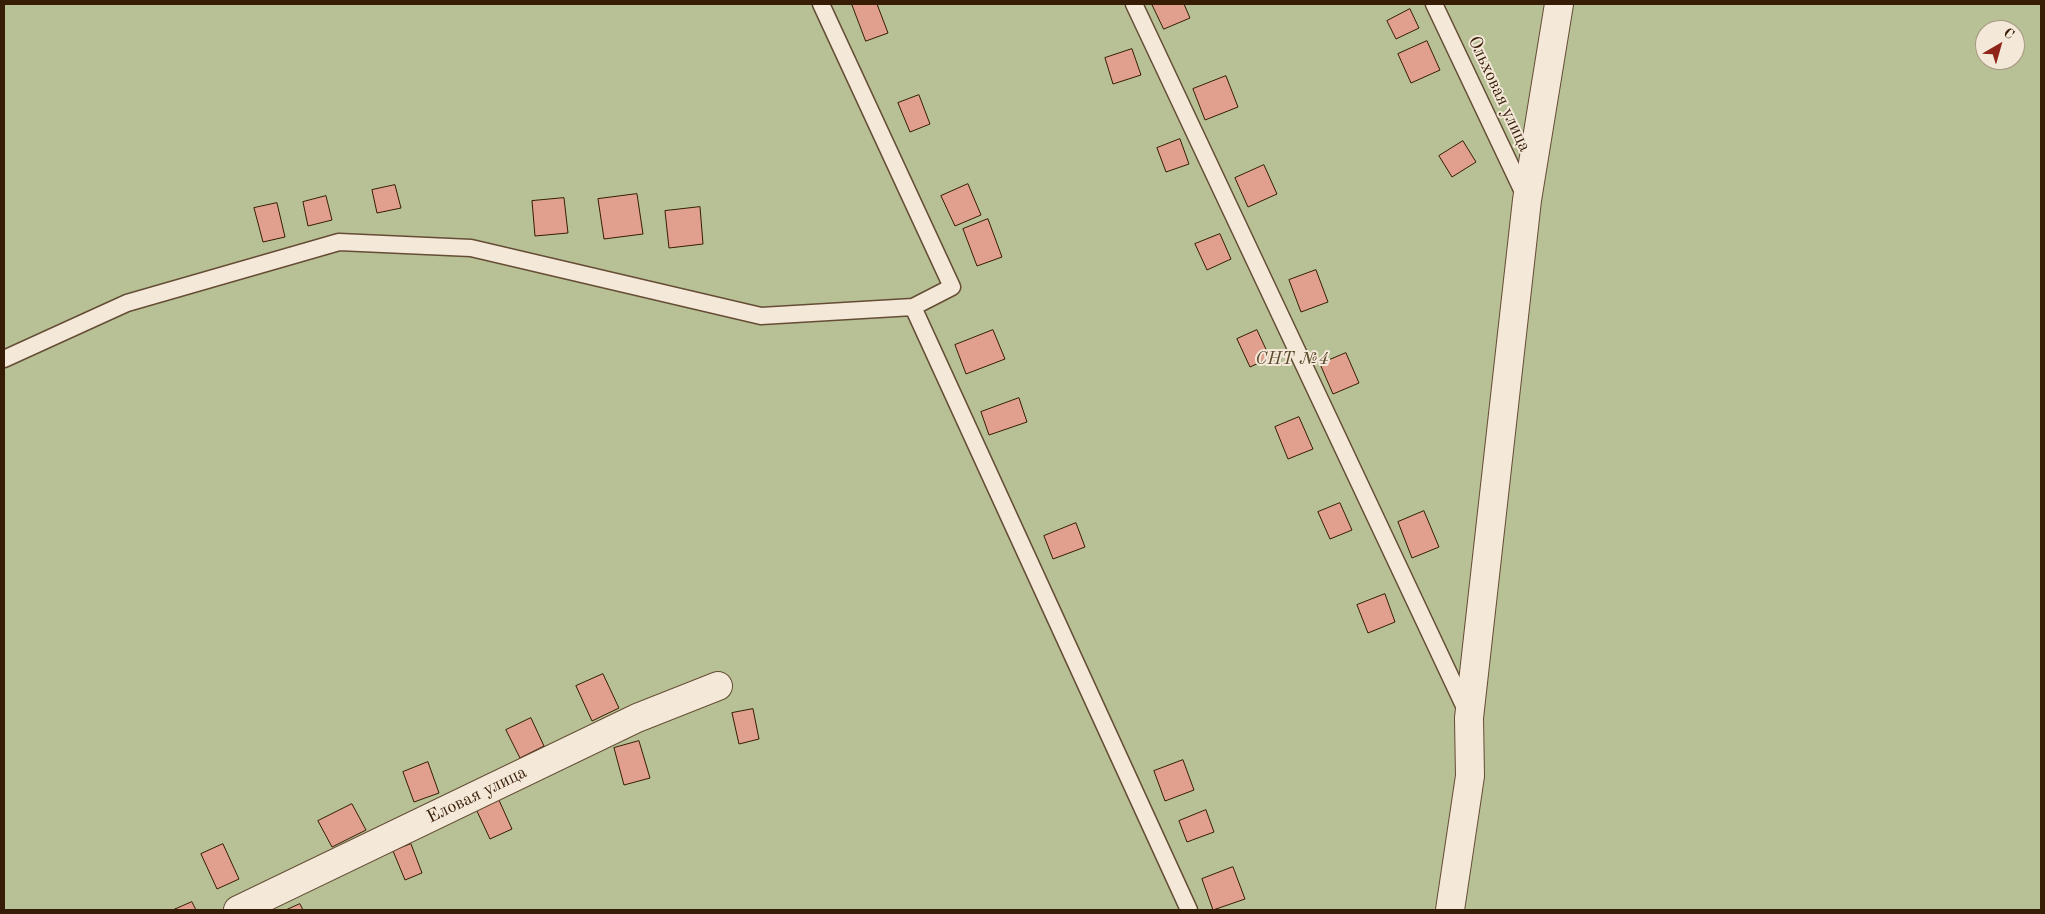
<!DOCTYPE html>
<html>
<head>
<meta charset="utf-8">
<style>
	body { margin:0 }
	#map { position:relative; width:2045px; height:914px; overflow:hidden; background:#eedcc4; font-family:"Old Standard TT",serif }
	canvas { display:block }
	.frame { position:absolute; inset:0; border:5px solid #371d05; pointer-events:none }
	.north { position:absolute; left:1975px; top:20px; width:50px; height:50px; box-sizing:border-box; background:#f4e8d9; border:1px solid #a89784; border-radius:50%; rotate:38deg; font-size:14px; font-weight:700; line-height:20px; text-align:center; color:#371d05 }
	.north::after { content:''; display:block; margin:auto; width:18px; height:22px; background:#8f2418; clip-path:polygon(50% 0,100% 100%,50% 72%,0 100%) }
</style>
</head>
<body>
<div id="map">
<canvas width="2045" height="914"></canvas>
<div class="frame"></div>
<div class="north">С</div>
</div>
<script>
const ctx = document.querySelector('canvas').getContext('2d');
ctx.lineJoin = 'round';
function paint(path, color) {
  ctx.fillStyle = color;
  ctx.fill(path, 'evenodd');
}
function trace(path, color, width, dash) {
  ctx.strokeStyle = color;
  ctx.lineWidth = width;
  ctx.lineCap = dash ? 'butt' : 'round';
  ctx.setLineDash(dash || []);
  ctx.stroke(path);
}
function drawText(font, color, halo, rows, align = 'center') {
  ctx.font = font + ' "Old Standard TT",serif';
  ctx.lineWidth = 4;
  ctx.setLineDash([]);
  ctx.textBaseline = 'middle';
  ctx.strokeStyle = halo;
  ctx.fillStyle = color;
  for (const [text, x, y, turn = 0] of rows) {
    ctx.save();
    ctx.translate(x, y);
    ctx.rotate((+turn || 0) * Math.PI / 180);
    ctx.textAlign = isNaN(turn) ? turn : align;
    if (halo) ctx.strokeText(text, 0, 0);
    ctx.fillText(text, 0, 0);
    ctx.restore();
  }
}
paint(new Path2D(`
	M4,4h2037v906h-2037zM1985,30h30v30h-30z`), '#b8c095');
const building = new Path2D(`
	M852,4h25l11,29 -22,8z
	M1152,4h32l6,14 -26,11z
	M1410,9l9,19 -23,11 -9,-18z
	M1427,41l13,29 -29,13 -13,-29z
	M1132,49l9,26 -28,9 -8,-26z
	M1226,76l12,31 -33,13 -12,-31z
	M919,95l11,29 -20,8 -12,-29z
	M1180,139l9,25 -23,8 -9,-24z
	M1463,141l13,21 -24,15 -13,-21z
	M1264,165l13,29 -29,13 -13,-29z
	M968,184l13,31 -26,11 -14,-30z
	M395,185l6,23 -24,5 -5,-23z
	M637,194l6,40 -39,5 -6,-40z
	M326,196l6,24 -24,6 -5,-24z
	M564,198l4,35 -33,3 -3,-35z
	M277,203l8,34 -22,5 -9,-34z
	M700,207l3,37 -34,4 -4,-37z
	M988,219l14,38 -25,9 -14,-37z
	M1220,234l11,25 -24,11 -12,-26z
	M1316,270l12,32 -27,10 -12,-32z
	M993,330l12,29 -39,15 -11,-29z
	M1257,330l13,28 -20,9 -13,-28z
	M1346,353l13,30 -26,11 -13,-30z
	M1019,398l8,24 -38,13 -8,-23z
	M1299,417l14,32 -25,10 -13,-32z
	M1340,503l12,27 -22,9 -12,-27z
	M1424,511l15,36 -27,11 -14,-36z
	M1076,523l9,24 -32,12 -9,-23z
	M1385,594l10,28 -27,11 -11,-28z
	M603,674l16,34 -27,13 -16,-35z
	M753,709l6,30 -20,5 -7,-31z
	M531,718l13,28 -24,12 -14,-28z
	M639,741l11,37 -26,7 -10,-37z
	M1183,760l11,30 -29,11 -11,-30z
	M428,762l11,31 -25,9 -11,-30z
	M498,798l14,31 -22,10 -14,-30z
	M352,804l14,26 -34,17 -14,-26z
	M1206,810l8,22 -27,10 -8,-21z
	M223,844l16,35 -22,10 -16,-35z
	M411,844l11,29 -17,7 -12,-29z
	M1233,867l12,32 -32,11 -11,-31z
	M192,902l4,8h-23z
	M300,904l3,6h-17z`);
paint(building, '#e19f8d');
trace(building, '#371d05', 1);
const service = new Path2D(`
	M821,4l131,283 -39,20 276,603
	M1134,4l333,708
	M1434,4l91,192
	M4,359l123,-56 212,-61 132,6 290,68 152,-9`);
const minor = new Path2D(`
	M238,910l399,-192 81,-32
	M1450,910l20,-134 -1,-58 58,-518 32,-196`);
trace(service, '#654d35', 19);
trace(minor, '#654d35', 30);
trace(service, '#f4e8d9', 16);
trace(minor, '#f4e8d9', 28);
drawText('18px', '#371d05', '#f4e8d9', [
	["Ольховая улица",1499,94,65],
	["Еловая улица",477,795,-26]
]);
drawText('italic 18px', '#5e4e30', '#f4e8d9', [
	["СНТ №4",1292,359]
]);
</script>
</body>
</html>
